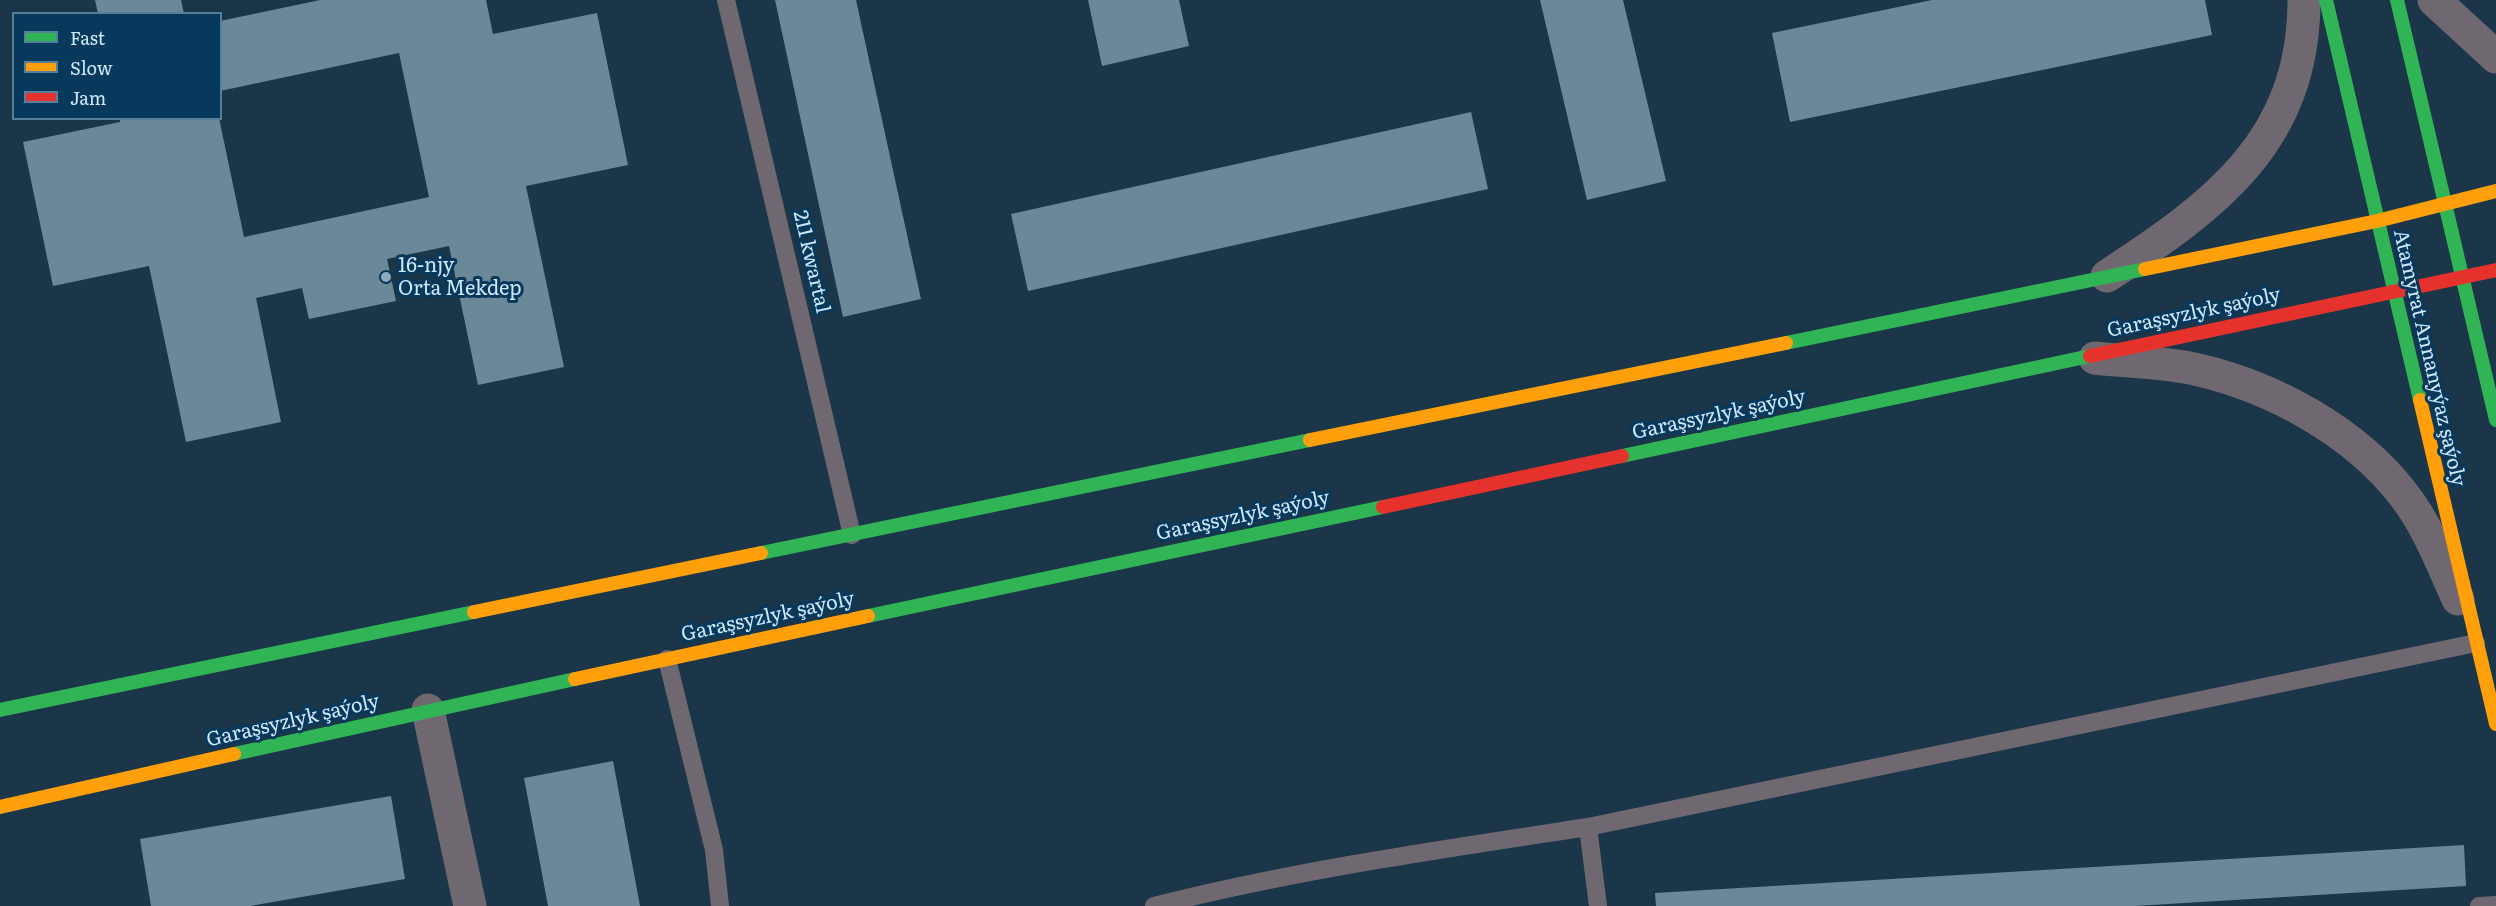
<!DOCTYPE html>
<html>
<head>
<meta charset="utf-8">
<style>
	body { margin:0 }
	#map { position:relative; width:2496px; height:906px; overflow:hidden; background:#1a3648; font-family:Literata,serif }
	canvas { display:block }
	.legend { position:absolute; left:12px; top:12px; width:210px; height:108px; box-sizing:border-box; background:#06395c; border:2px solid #567f9c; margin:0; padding:8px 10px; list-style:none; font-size:18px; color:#cfe8fd }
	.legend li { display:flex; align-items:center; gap:12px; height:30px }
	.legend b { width:30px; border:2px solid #567f9c }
</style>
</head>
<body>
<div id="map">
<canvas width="2496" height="906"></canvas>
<ul class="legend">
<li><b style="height:8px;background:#30b455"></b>Fast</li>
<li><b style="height:8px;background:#ff9f0a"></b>Slow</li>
<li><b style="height:8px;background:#e5322d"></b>Jam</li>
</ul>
</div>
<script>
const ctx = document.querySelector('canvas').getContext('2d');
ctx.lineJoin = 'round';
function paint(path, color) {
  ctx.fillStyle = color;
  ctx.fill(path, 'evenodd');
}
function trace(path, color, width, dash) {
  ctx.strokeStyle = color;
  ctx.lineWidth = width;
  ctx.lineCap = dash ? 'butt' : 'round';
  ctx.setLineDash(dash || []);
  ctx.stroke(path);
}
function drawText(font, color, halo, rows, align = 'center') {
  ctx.font = font + ' Literata,serif';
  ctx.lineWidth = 6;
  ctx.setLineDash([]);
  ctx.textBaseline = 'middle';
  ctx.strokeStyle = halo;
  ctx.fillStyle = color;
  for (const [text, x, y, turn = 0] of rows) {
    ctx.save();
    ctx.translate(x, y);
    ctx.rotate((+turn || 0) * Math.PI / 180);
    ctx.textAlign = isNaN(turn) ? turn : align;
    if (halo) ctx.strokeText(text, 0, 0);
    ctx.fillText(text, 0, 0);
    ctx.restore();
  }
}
paint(new Path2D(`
	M95,0h86l3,14h-86z
	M320,0h166l7,34 104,-21 31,152 -102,21 38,181 -86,18 -29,-139 -62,13 9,42 -87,18 -7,-31 -46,10 25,124 -95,20 -37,-176 -96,20 -30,-144 97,-20v-4h99l25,119 185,-40 -30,-144 -179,38v-70z
	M775,0h81l65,299 -78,18z
	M1088,0h91l10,46 -87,20z
	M1540,0h83l43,181 -79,19z
	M1932,0h273l7,35 -422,87 -18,-89z
	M1471,112l17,77 -460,102 -17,-77z
	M613,761l27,145h-92l-24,-128z
	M391,796l14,83 -155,27h-99l-11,-67z
	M2464,845l2,41 -331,20h-479l-1,-13z`), '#6a8897');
trace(new Path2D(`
	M726,0l126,535
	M667,659l47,191 6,56
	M1588,827l10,79
	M1154,906c142,-36 289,-57 434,-79l888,-184
	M2479,906l17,-1`), '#706871', 18);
trace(new Path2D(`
	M2434,0l62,57
	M2107,276c107,-70 197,-134 197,-276
	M2095,358c34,4 71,4 104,12 76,18 156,62 204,124 24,30 39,70 55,105
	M428,710l42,196`), '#706871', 33);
trace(new Path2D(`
	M2326,0l94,400
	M2397,0l99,420
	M1786,343l359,-74
	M1622,456l468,-100
	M761,553l549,-113
	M868,616l515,-109
	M0,710l474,-98
	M234,754l341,-75`), '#30b455', 14);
trace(new Path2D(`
	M2145,269l232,-48 119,-30
	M2420,400l76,324
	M1310,440l476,-97
	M474,612l287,-59
	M575,679l293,-63
	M0,807l234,-53`), '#ff9f0a', 14);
trace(new Path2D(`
	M2090,356l406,-86
	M1383,507l239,-51`), '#e5322d', 14);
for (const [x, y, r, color] of [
	[386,277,6,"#90aabe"]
]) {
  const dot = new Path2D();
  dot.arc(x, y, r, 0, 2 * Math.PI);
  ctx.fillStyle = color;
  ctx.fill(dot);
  trace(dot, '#06395c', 2);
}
drawText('20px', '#cfe8fd', '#06395c', [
	["211 kwartal",811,262,77],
	["Garaşsyzlyk şaýoly",2194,313,-12],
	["Atamyrat Annanyýaz şaýoly",2429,358,77],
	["Garaşsyzlyk şaýoly",1719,415,-12],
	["Garaşsyzlyk şaýoly",1243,516,-12],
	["Garaşsyzlyk şaýoly",768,617,-12],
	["Garaşsyzlyk şaýoly",293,721,-13]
]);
drawText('20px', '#cfe8fd', '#06395c', [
	["16-njy",398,266],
	["Orta Mekdep",398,289]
], 'left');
</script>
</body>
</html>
